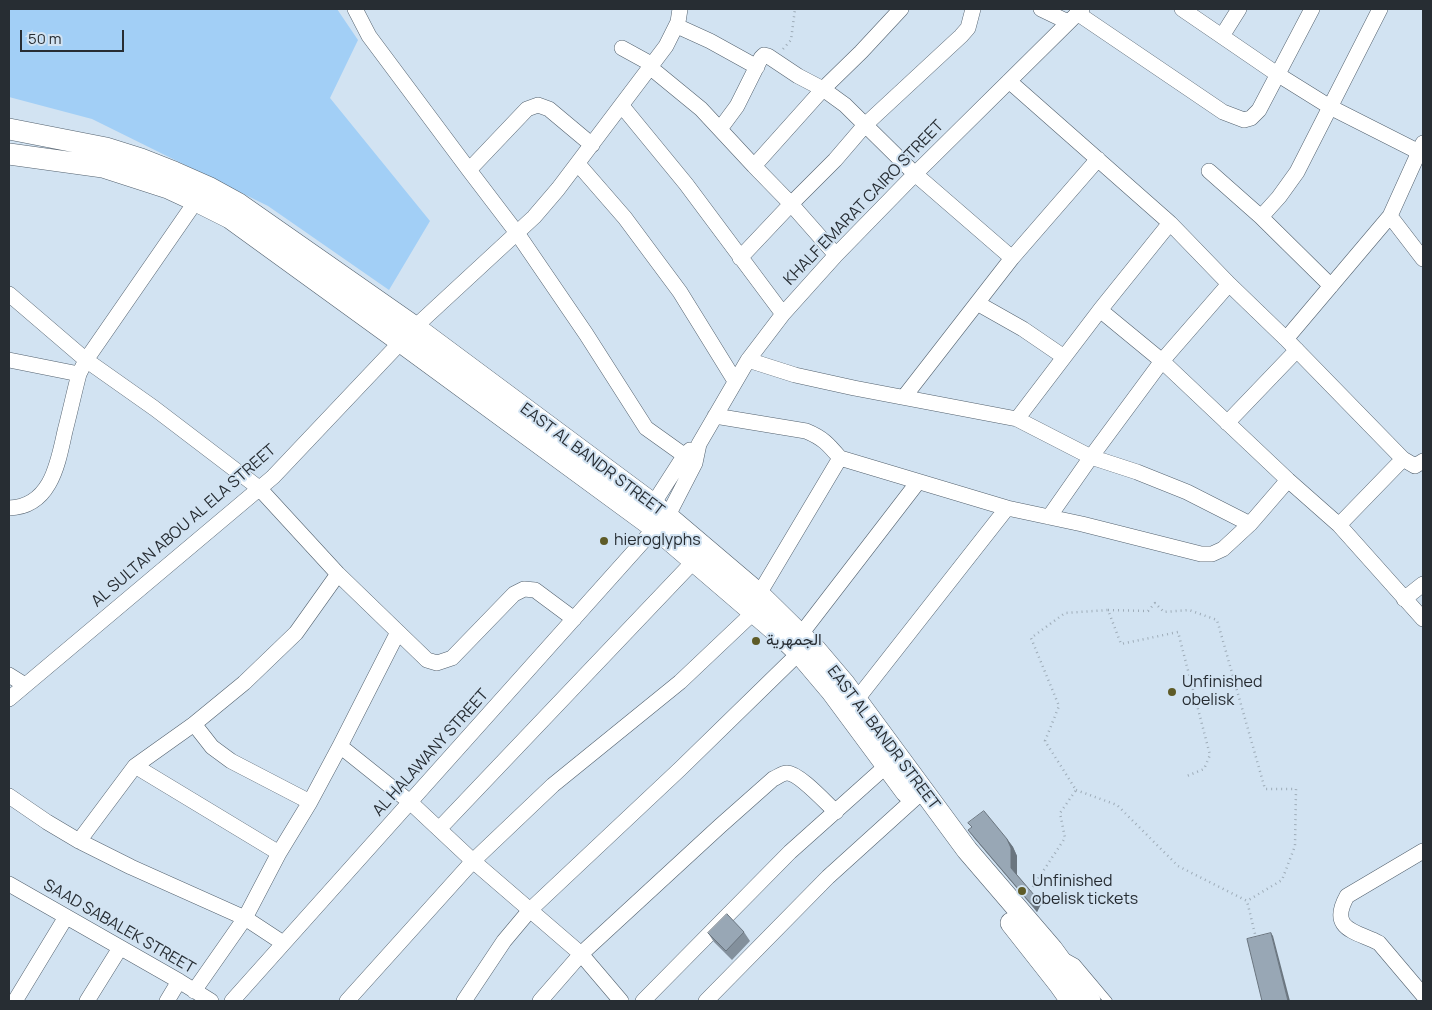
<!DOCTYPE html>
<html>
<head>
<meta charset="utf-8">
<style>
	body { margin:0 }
	#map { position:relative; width:1432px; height:1010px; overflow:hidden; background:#d2e3f2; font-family:Manrope,sans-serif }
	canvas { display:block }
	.frame { position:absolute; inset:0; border:10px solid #272d33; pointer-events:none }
	.scale { position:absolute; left:20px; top:30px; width:104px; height:22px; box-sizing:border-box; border:2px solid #272d33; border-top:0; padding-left:6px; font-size:15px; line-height:18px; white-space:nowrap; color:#272d33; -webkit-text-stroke:4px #d2e3f2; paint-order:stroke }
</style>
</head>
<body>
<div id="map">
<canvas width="1432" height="1010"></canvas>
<div class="frame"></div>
<div class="scale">50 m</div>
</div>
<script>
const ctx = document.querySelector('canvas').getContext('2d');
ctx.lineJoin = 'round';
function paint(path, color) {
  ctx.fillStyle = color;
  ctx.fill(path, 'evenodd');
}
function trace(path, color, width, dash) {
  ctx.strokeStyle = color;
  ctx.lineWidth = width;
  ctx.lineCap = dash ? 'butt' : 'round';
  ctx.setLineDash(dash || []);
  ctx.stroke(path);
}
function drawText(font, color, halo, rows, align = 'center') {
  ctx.font = font + ' Manrope,Vazirmatn,sans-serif';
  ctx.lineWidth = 4;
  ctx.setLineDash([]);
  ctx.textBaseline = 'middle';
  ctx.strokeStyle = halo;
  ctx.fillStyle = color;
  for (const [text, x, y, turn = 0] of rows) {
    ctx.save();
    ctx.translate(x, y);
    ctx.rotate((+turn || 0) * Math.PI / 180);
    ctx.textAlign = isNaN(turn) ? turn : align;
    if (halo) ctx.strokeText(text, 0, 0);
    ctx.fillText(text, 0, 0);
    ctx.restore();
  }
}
paint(new Path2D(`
	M9,9h328l21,31 -28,58 100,123 -41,69 -121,-84 -176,-87 -83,-22z`), '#a2cff6');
const service = new Path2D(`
	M1067,958l9,5 32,38`);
const minor = new Path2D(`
	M355,9l14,27 100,134 48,63 69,101 60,94 49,35
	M1041,9l27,13
	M1182,9l95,65 53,33 89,45
	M1077,13l146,99 21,8 7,-2 8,-8 53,-101
	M677,26l33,15 47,26
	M1222,36l17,-27
	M622,48l31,17
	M651,68l50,41 53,57 37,38 45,51
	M1009,81l161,142 59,61 57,55 117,120 12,7 8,-5
	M622,106l64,78 97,130
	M720,129l17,-23 24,-48 3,-3 4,1 30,20 25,13 22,16 70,69 97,84
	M578,164l47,54 55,74 55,89
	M754,166l69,-77 38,-37 40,-43
	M469,170l58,-61 11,-4 11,4 43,36
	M1209,171l52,46 70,69
	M1390,216l33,43
	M1261,217l18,-20 18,-25 83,-163
	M740,258l51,-54 44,-44 30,-35 96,-89 7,-8 5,-19
	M9,294l77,66 68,48 105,80 79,86 60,58 -58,114 -30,56 -31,51 -34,65 -51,73
	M977,303l46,26 41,28
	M1100,310l62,51 126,119 51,45 84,94
	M1286,339l104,-123 33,-73
	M9,360l70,14
	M748,360l47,15 59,13 163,31 74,38 46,15 50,20 63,32
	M904,397l108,-139 86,-99
	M715,416l91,15c17,7 22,13 34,27
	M1017,419l83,-109 70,-87
	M1227,423l70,-73
	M9,508c42,-1 49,-45 56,-77 5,-19 9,-38 14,-57l7,-14 110,-159
	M648,512l36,-56 6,-6
	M1049,517l42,-60 71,-96 67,-77
	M663,525l32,-62 4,-19 49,-84 35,-46 53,-59 79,-81 167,-165
	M1339,525l64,-66
	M759,594l81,-136 167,50 75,16 119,30h11l11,-5 27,-25 38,-44
	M1404,599l19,-15
	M398,632l29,28 10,3 15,-5 62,-64 10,-5 11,1 39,29
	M801,634l117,-152
	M9,675l16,10
	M9,699l264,-222 142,-150 119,-110 24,-28 108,-143 12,-24 2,-13
	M850,708l157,-200
	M194,724l18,23 19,14 79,41
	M340,746l70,56 63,59 108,93 40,47
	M135,766l144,87
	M9,796l38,26 32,19 52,26 114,51 38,25
	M439,829l255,-268
	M79,841l56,-75 59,-42 50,-41 52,-50 42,-59
	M1423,851l-76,45c-19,34 9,35 32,47l44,52
	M9,884l170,97 32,20
	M15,1001l51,-84
	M87,1001l33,-53
	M167,1001l12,-20
	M232,1001l423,-473
	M347,1001l126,-140 80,-76 127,-103 74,-70
	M464,1001l40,-60 26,-31 150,-141 119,-116
	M540,1001l41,-47 139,-128 53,-47c5,-2 9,-6 14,-6 12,0 39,30 49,39
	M643,1001l147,-149 104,-93
	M706,1001l122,-124 95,-86`);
const secondary = new Path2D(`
	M9,129l97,19 35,11 33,13 34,15 31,17 176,123 238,177 106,90 57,56 28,33 123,167 85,99 38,52
	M9,154l94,13 65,21 28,13 34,17 171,124 259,190 119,102 20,19 33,39 74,100
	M1011,923l48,61 12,17`);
trace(service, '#53616e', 9);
trace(minor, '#53616e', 16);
trace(secondary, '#53616e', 22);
trace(new Path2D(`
	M783,49l8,-9 4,-31
	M1108,610l40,1 7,-8 9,9 25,-2 28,10 48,169h31l-1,57 -13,34 -35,21
	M1076,790l41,15 61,61 69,35 9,37
	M1030,891l35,-53 -5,-25 16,-23 -31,-49 14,-35 -28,-68 34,-25 43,-3 13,34 57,-12 32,123 -6,14 -17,7`), '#9eacb8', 2.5, [1, 4]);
trace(service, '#fff', 8);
trace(minor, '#fff', 15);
trace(secondary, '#fff', 21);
paint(new Path2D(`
	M968,830l39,9 6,8 4,9v19l24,29 -4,8 -63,-74z
	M744,932l6,9 -18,19 -18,-18 -6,-9z`), '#83909c');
paint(new Path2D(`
	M1007,839l6,8 4,9v20l-6,-8z
	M1035,896l6,8 -4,8 -6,-8z
	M1271,933l2,3 17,65h-2z`), '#6a757f');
const building = new Path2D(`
	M984,811l23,28 4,9v20l24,28 -4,8 -63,-74 4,-3 -4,-4z
	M727,914l17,18 -18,19 -18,-18z
	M1271,933l17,68h-26l-15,-62z`);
paint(building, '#98a7b5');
trace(building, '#6a757f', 1);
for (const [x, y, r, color] of [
	[604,541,5,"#5e5b27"],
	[756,641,5,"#5e5b27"],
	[1172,692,5,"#5e5b27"],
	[1022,891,5,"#5e5b27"]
]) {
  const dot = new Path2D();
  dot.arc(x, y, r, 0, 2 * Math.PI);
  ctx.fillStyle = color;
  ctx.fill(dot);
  trace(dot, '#d2e3f2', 2);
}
drawText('16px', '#272d33', '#d2e3f2', [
	["KHALF EMARAT CAIRO STREET",864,203,-46],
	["EAST AL BANDR STREET",592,460,37],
	["AL SULTAN ABOU AL ELA STREET",184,526,-41],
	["EAST AL BANDR STREET",883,738,53],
	["AL HALAWANY STREET",431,753,-48],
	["SAAD SABALEK STREET",119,927,30]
]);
drawText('16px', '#272d33', '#d2e3f2', [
	["hieroglyphs",614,541],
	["الجمهرية",766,641],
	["Unfinished",1182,683],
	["obelisk",1182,701],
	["Unfinished",1032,882],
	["obelisk tickets",1032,900]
], 'left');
</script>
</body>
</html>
